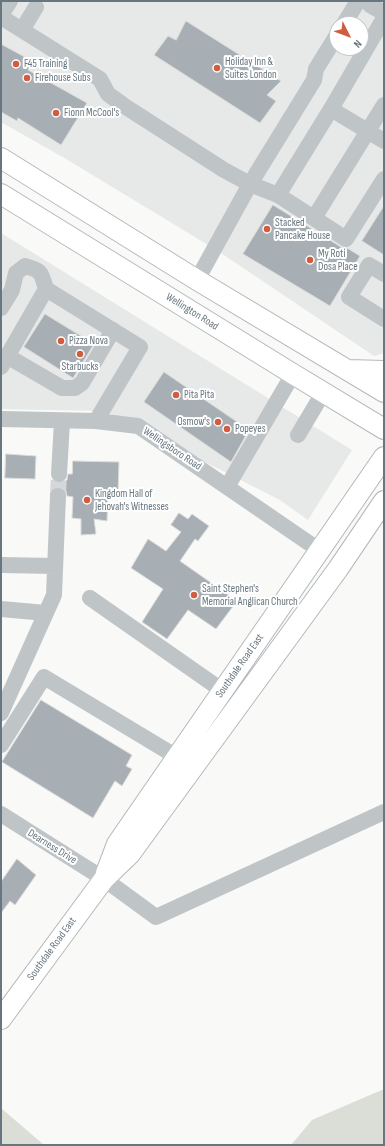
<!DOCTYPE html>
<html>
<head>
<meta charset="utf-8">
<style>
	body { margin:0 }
	#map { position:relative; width:385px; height:1146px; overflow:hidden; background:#f9f9f8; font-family:"Sofia Sans Condensed",sans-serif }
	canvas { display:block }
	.frame { position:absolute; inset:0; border:2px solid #67767f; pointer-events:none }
	.north { position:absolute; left:329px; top:16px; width:40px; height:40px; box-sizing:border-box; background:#fff; border:1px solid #c2c8cc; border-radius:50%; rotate:132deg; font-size:11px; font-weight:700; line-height:16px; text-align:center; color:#67767f }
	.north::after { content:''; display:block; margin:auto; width:14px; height:18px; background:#d15d40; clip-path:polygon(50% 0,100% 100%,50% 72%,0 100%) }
</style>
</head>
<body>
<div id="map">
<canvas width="385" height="1146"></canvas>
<div class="frame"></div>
<div class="north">N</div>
</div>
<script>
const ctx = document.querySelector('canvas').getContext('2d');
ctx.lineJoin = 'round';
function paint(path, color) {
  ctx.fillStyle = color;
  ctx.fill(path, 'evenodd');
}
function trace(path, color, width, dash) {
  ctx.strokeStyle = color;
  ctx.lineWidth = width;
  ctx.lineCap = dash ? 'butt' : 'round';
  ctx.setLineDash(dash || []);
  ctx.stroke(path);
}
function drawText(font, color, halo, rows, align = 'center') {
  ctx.font = font + ' "Sofia Sans Condensed",sans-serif';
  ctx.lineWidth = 4;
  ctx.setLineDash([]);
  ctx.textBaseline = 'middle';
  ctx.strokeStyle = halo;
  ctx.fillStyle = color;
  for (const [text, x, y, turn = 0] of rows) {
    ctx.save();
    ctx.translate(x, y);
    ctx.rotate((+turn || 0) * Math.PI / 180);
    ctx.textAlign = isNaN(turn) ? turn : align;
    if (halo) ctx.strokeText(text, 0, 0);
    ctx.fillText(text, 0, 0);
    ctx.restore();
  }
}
paint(new Path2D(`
	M1,1h383v352l-10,3 -156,-105 -152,-92 -65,-37zM337,24h24v24h-24z
	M1,233l351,217 -44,70 -28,-20 -176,-89 -103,-2z`), '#e7e8e8');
paint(new Path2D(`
	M384,1089v56h-93l21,-25z
	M1,1108l43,37h-43z`), '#daded7');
const building = new Path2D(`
	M186,21l95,60 -14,14 9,6 -16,22 -106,-68 14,-19 8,4z
	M1,44l31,17 -4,9 59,33 -26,42 -43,-27 -1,3 -16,-9z
	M273,205l68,42 6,1 13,8 -30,50 -87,-52z
	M384,206v49l-22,-14z
	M45,314l49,30 -21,34 -49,-31z
	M164,372l85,58 -18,32 -87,-60z
	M6,454l30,2 -1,23 -30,-1z
	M73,461l46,1 -1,31h-10l-1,28 -13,-2 2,15 -15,1v-16l-9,-1 1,-21 -6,-1 -1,-5 -3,-3 -5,-1 -5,1v-7l5,2h5l4,-3 1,-6h4z
	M179,513l9,6 4,-5 17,12 -11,15 -3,-2 -15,22 57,40 -21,28 -28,-19 -21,29 -25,-17 21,-33 -32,-21 17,-29 18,12 15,-19 -10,-7z
	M41,700l91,55 -6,11 6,3 -10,17 -7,-5 -22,37 -91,-56z
	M17,859l19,16 -21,30 -5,-4 -9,12v-31z`);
paint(building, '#a7aeb4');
trace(building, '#dbdbda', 1);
trace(new Path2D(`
	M58,496l1,-22`), '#d4d8da', 16, [16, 8]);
const major = new Path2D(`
	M1,158l196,122 187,112
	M1,194l292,180 91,55
	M347,370l37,1
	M106,873l11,-29 267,-387
	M1,1019l103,-140 26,-25 208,-285 46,-68`);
trace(major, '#b3b8bb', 22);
trace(new Path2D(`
	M372,1l-2,4 14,8
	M1,15l9,-14
	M1,17l99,62 8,15 18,13 98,63 26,14 28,11 68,44 38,-60
	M344,24l14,-23
	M22,30l14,-23
	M331,109l53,32
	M278,195l53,-86 53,-91
	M314,218l70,-113
	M384,274l-15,-9 -20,32 35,22
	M197,280l53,-96 64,-104 2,-11 21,-34
	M1,308l11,-18 4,-17 9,-7c18,5 16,7 21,23l94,58 -44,74
	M7,356l55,32h13l7,-5 31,-53
	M1,367l45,-78
	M1,419l95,2 42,5 181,124
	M298,435l25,-42
	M59,474l3,-53
	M227,487l66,-113
	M1,565l54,1
	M90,598l133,93
	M1,609l45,4
	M1,713l53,-118 4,-99
	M1,745l43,-68 133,80
	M1,814l103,65 52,38 228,-105`), '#bfc4c7', 16);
trace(major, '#fff', 20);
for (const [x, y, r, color] of [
	[16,64,4,"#d15d40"],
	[217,68,4,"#d15d40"],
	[27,78,4,"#d15d40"],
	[56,113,4,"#d15d40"],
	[267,229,4,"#d15d40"],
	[310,260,4,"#d15d40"],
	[61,341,4,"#d15d40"],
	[80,354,4,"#d15d40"],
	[176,395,4,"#d15d40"],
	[218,422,4,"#d15d40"],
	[227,429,4,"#d15d40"],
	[87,500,4,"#d15d40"],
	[194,595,4,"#d15d40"]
]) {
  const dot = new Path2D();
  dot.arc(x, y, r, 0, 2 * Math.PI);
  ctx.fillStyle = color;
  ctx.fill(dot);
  trace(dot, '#fff', 1.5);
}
drawText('11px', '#67767f', '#fff', [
	["Holiday Inn &",225,62],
	["Suites London",225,75],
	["F45 Training",24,64],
	["Firehouse Subs",35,78],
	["Fionn McCool's",64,113],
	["Stacked",275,223],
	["Pancake House",275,236],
	["My Roti",318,254],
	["Dosa Place",318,267],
	["Pizza Nova",69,341],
	["Starbucks",80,367,"center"],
	["Pita Pita",184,395],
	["Osmow's",210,422,"right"],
	["Popeyes",235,429],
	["Kingdom Hall of",95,494],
	["Jehovah's Witnesses",95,507],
	["Saint Stephen's",202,589],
	["Memorial Anglican Church",202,602]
], 'left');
drawText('11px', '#67767f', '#fff', [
	["Wellington Road",192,312,32],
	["Wellingsboro Road",172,449,34],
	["Southdale Road East",240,666,-55],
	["Dearness Drive",52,847,32],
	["Southdale Road East",52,949,-54]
]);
</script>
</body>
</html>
